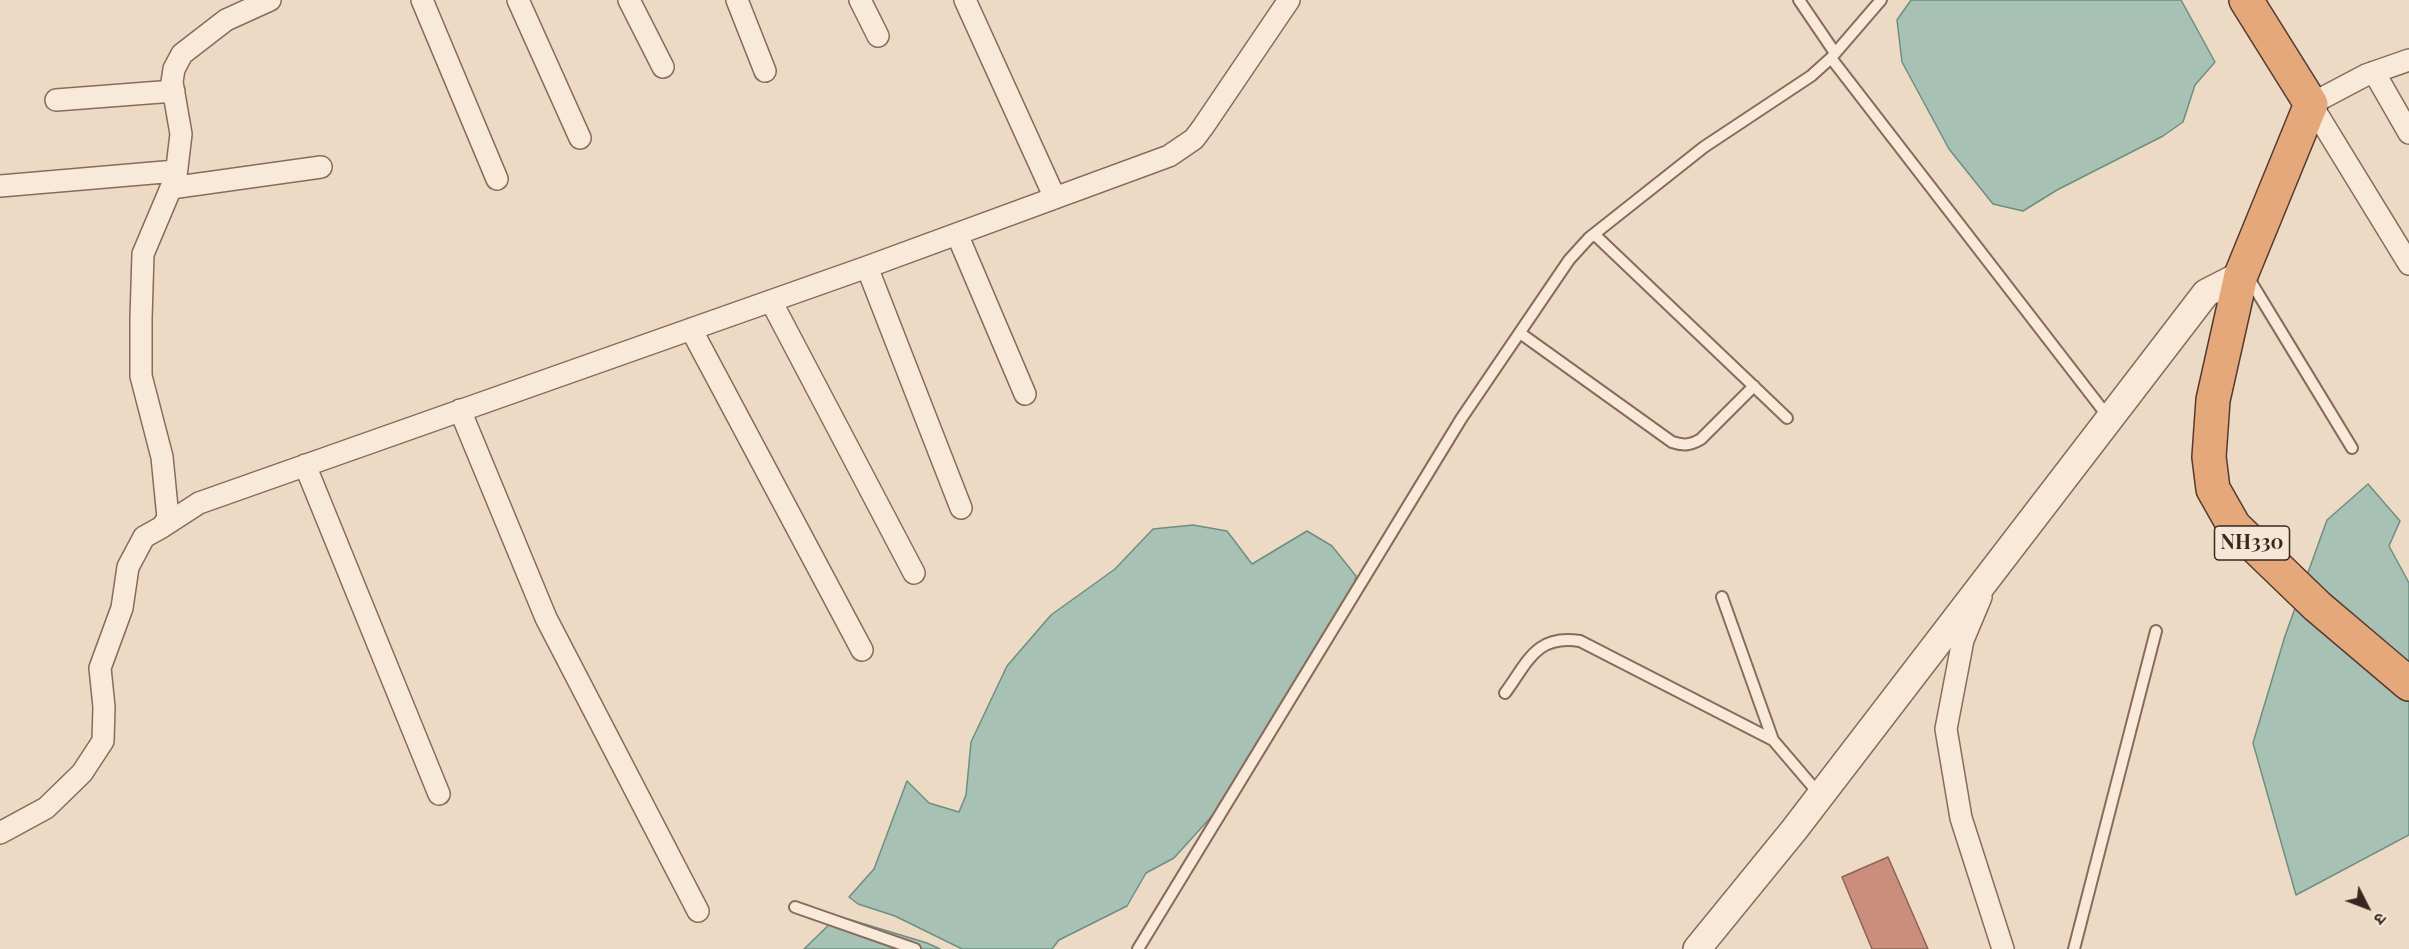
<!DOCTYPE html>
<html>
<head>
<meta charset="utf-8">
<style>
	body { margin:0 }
	#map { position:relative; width:2409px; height:949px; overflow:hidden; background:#eddac5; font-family:"Playfair Display","Noto Sans Devanagari",serif }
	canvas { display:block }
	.north { position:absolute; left:2337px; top:877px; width:60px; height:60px; -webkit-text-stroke:4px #f5e6d5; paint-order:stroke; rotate:132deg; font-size:16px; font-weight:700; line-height:24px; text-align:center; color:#39271f }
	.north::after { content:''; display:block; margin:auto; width:21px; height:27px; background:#39271f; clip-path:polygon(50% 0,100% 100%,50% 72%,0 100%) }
</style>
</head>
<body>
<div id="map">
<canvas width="2409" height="949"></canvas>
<div class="north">उ</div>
</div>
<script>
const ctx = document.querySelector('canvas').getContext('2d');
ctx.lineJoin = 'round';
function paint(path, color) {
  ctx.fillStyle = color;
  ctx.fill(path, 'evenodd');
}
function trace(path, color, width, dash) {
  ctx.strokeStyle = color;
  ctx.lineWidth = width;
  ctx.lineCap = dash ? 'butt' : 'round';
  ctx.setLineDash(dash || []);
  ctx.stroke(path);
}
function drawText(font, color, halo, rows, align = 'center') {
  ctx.font = font + ' "Playfair Display",serif';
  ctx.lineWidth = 5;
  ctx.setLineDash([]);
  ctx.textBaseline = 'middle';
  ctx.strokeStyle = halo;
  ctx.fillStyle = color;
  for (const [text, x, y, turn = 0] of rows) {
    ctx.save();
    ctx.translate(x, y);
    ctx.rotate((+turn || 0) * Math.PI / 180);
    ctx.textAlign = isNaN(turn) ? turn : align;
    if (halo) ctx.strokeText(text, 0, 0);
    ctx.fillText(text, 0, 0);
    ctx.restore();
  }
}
const water = new Path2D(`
	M1911,0h270l34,62 -20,23 -12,37 -20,14 -106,54 -34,21 -30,-7 -44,-55 -47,-87 -5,-42z
	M2368,484l32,37 -11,25 20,37v252l-113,60 -43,-152 32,-107 42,-116z
	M1193,525l34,6 25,33 55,-33 25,15 24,30 -5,28 -130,202 -47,52 -28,15 -19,33 -68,34 -7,9h-90l-67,-33 -37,-12 -9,-7 25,-28 33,-88 22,22 30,9 7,-17 5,-53 36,-76 44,-51 64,-46 38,-40z
	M838,916l89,27 13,6h-136z`);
paint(water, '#a7c1b4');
trace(water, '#6e8f80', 1.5);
const service = new Path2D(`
	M1799,0l36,53
	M1831,58l278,360
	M1594,234l193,184
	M2248,277l104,171
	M1520,333l152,109c12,4 19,3 29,-3l53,-53
	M1722,597l51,143 47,55
	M1505,693c23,-31 31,-59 75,-52l193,99
	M795,907l120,42
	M1138,949l323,-530 108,-159 20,-22 115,-91 107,-71 20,-18 50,-58
	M2074,949l82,-318`);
const minor = new Path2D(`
	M422,0l75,179
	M518,0l62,138
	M629,0l34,67
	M737,0l28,71
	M860,0l18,36
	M965,0l90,198
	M2409,60l-43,15 -55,29 98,160
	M2374,72l35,61
	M56,100l118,-9
	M0,186l176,-15
	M171,188l150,-21
	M957,234l68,160
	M867,267l94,241
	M771,301l143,272
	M691,329l171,321
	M460,410l86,208 152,293
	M305,465l134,329
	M162,527l37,-24 668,-236 302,-111 25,-17 9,-12 86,-127
	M1981,597l-18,43 -17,89 15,89 42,131
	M0,833l46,-25 36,-35 21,-32 1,-34 -4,-39 22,-60 6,-41 16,-30 18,-10 6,-9 -6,-61 -21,-81v-58l2,-64 33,-78 5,-42 -9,-52 2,-13 8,-15 44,-34 44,-20`);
const tertiary = new Path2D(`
	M1697,949l97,-119 412,-537 35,-18`);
const trunk = new Path2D(`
	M2246,0l65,104 -70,171 -28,125 -4,57 4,32 21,37 83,80 92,78`);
trace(service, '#886b5c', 14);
trace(minor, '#886b5c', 24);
trace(tertiary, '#886b5c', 30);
trace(trunk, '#563a30', 36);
trace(service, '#f8e9d9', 10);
trace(minor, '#f8e9d9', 21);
trace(tertiary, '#f8e9d9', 27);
trace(trunk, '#e4a87b', 33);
paint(new Path2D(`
	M1842,877l86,72h-56z`), '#af7a6b');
const building = new Path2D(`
	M1888,857l40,92h-56l-30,-72z`);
paint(building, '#cb8e7c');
trace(building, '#8e6357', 1.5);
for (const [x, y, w] of [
	[2252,543,75]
]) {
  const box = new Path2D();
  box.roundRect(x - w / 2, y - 17, w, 34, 4.5);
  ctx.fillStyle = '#f5e6d5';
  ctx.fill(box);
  trace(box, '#39271f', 1.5);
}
drawText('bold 20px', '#39271f', null, [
	["NH330",2252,543]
]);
</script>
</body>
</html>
